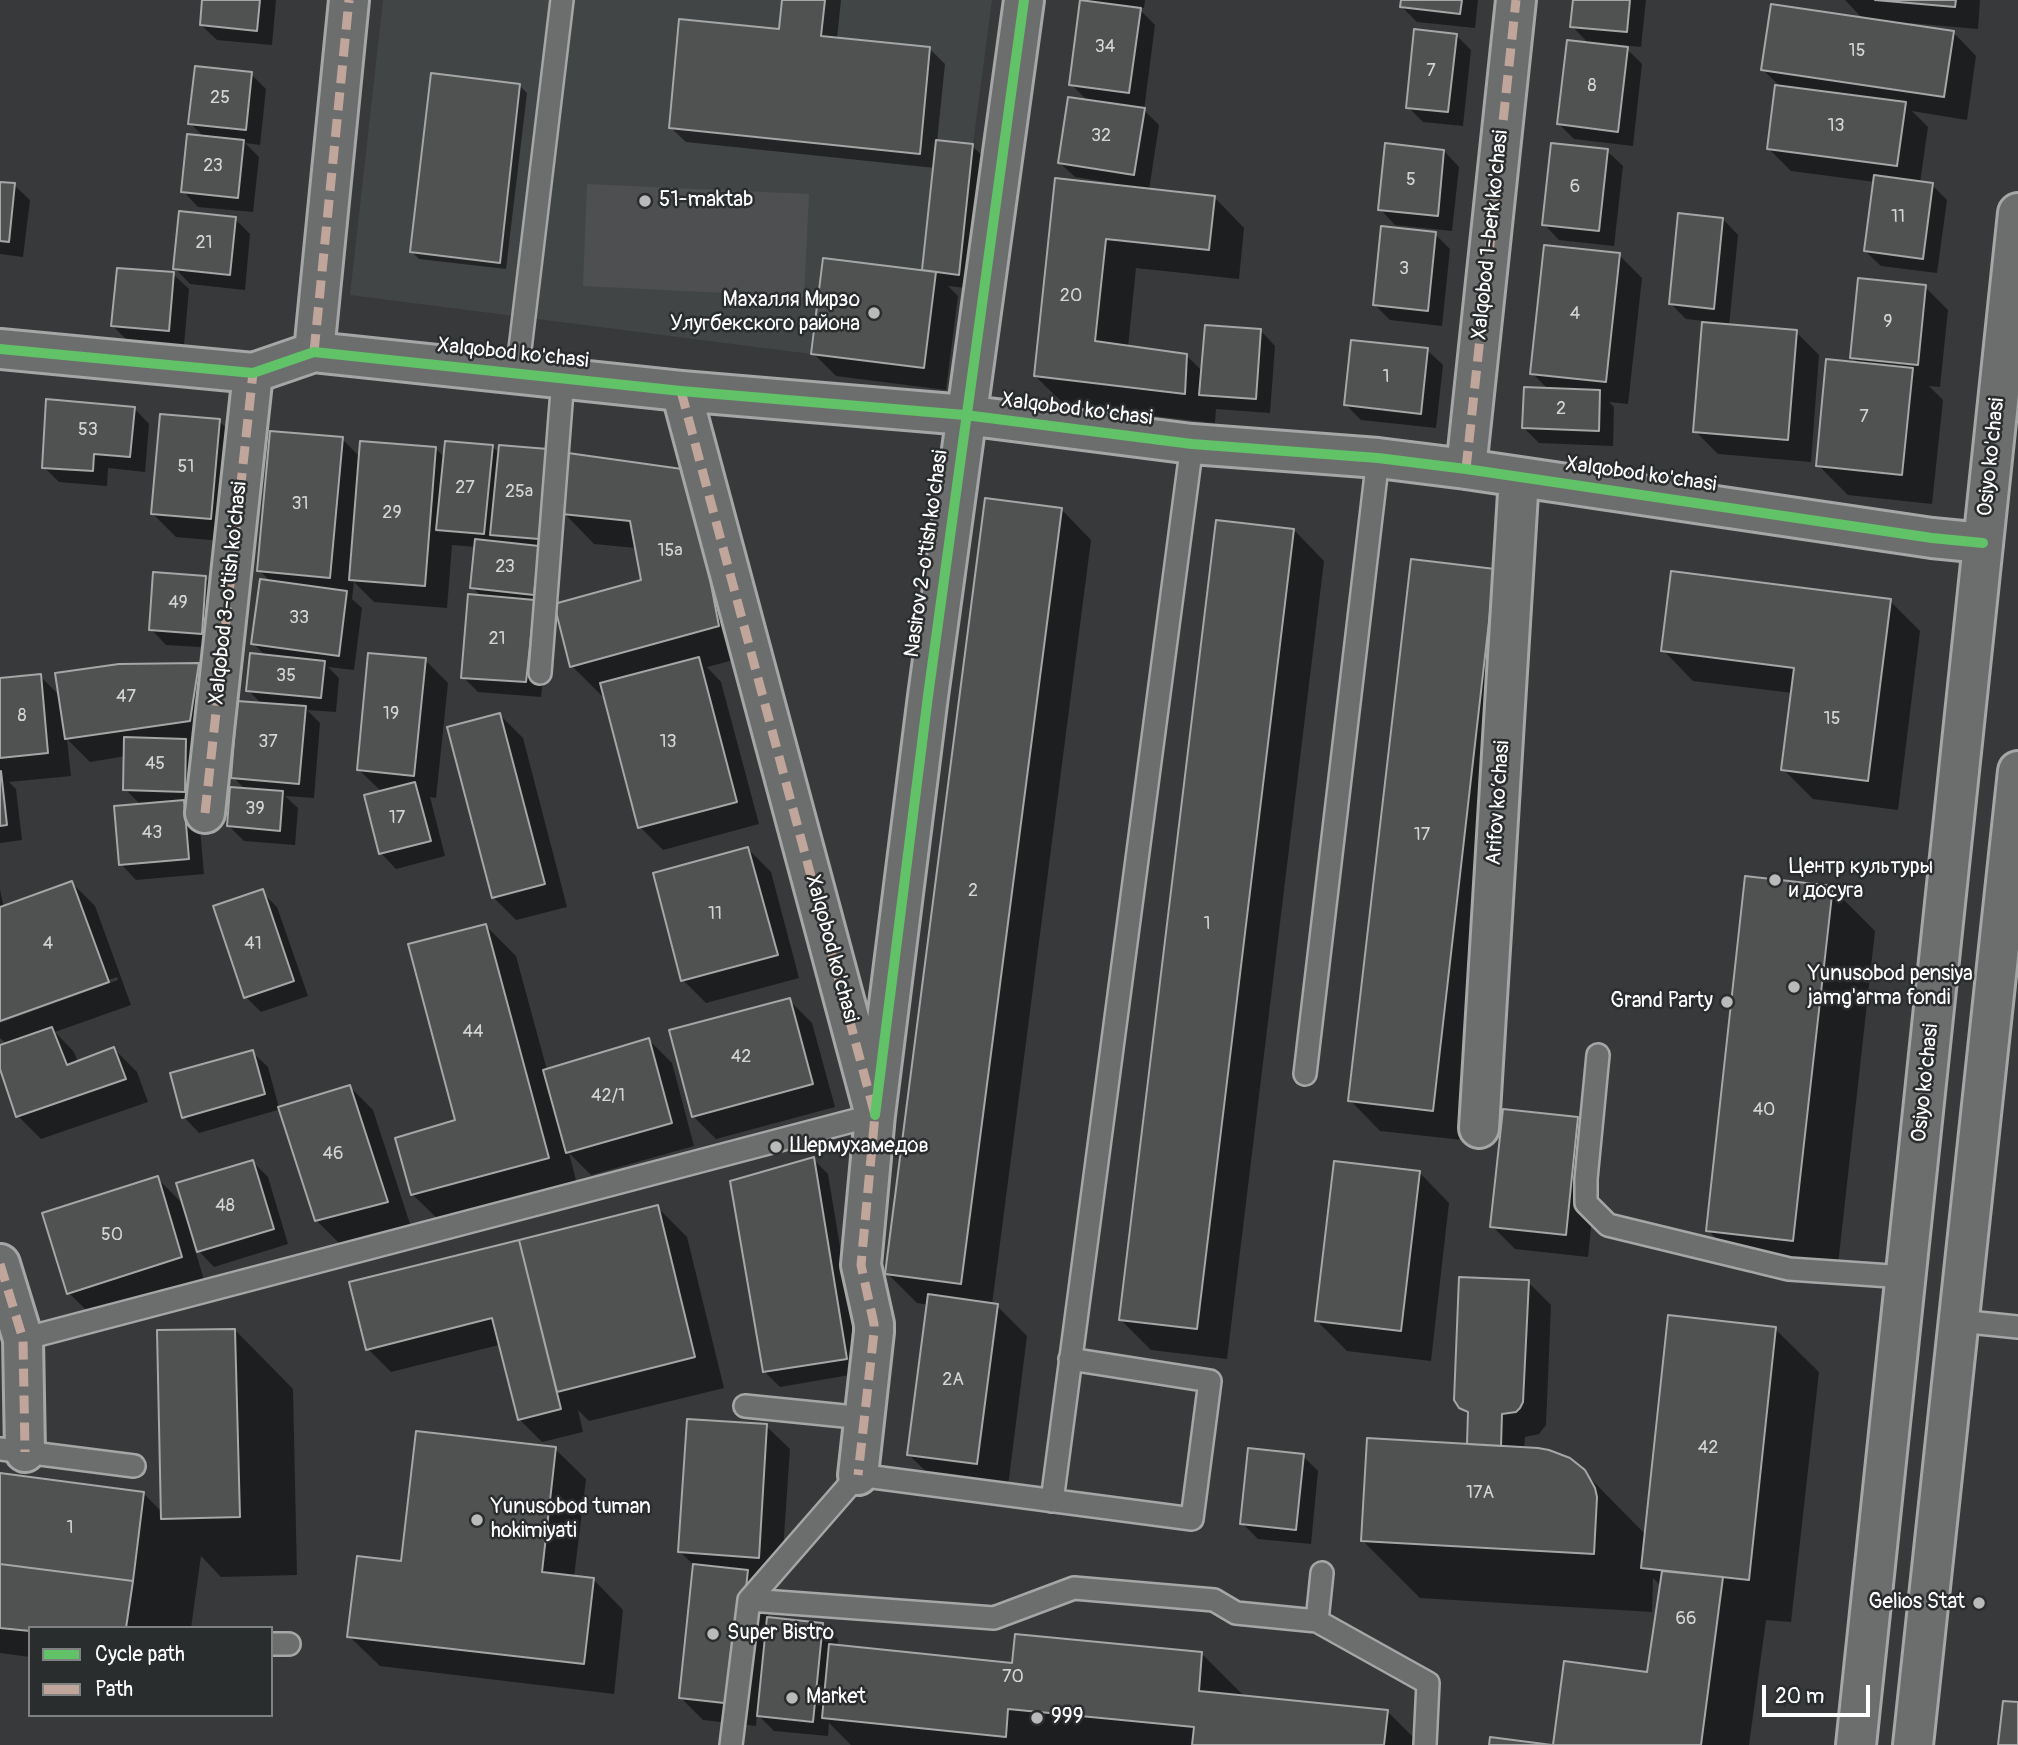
<!DOCTYPE html>
<html>
<head>
<meta charset="utf-8">
<style>
	body { margin:0 }
	#map { position:relative; width:2018px; height:1745px; overflow:hidden; background:#38393a; font-family:Pangolin,sans-serif }
	canvas { display:block }
	.legend { position:absolute; left:28px; top:1626px; width:245px; height:91px; box-sizing:border-box; background:#2a2d2e; border:2px solid #7f8182; margin:0; padding:9px 12px; list-style:none; font-size:21px; color:#fff }
	.legend li { display:flex; align-items:center; gap:14px; height:35px }
	.legend b { width:35px; border:2px solid #7f8182 }
	.scale { position:absolute; left:1762px; top:1685px; width:108px; height:32px; box-sizing:border-box; border:4px solid #fff; border-top:0; padding-left:9px; font-size:21px; line-height:24px; white-space:nowrap; color:#fff; -webkit-text-stroke:5px #2a2d2e; paint-order:stroke }
</style>
</head>
<body>
<div id="map">
<canvas width="2018" height="1745"></canvas>
<ul class="legend">
<li><b style="height:9px;background:#61c268"></b>Cycle path</li>
<li><b style="height:9px;background:#c0a59a"></b>Path</li>
</ul>
<div class="scale">20 m</div>
</div>
<script>
const ctx = document.querySelector('canvas').getContext('2d');
ctx.lineJoin = 'round';
function paint(path, color) {
  ctx.fillStyle = color;
  ctx.fill(path, 'evenodd');
}
function trace(path, color, width, dash) {
  ctx.strokeStyle = color;
  ctx.lineWidth = width;
  ctx.lineCap = dash ? 'butt' : 'round';
  ctx.setLineDash(dash || []);
  ctx.stroke(path);
}
function drawText(font, color, halo, rows, align = 'center') {
  ctx.font = font + ' Pangolin,sans-serif';
  ctx.lineWidth = 5;
  ctx.setLineDash([]);
  ctx.textBaseline = 'middle';
  ctx.strokeStyle = halo;
  ctx.fillStyle = color;
  for (const [text, x, y, turn = 0] of rows) {
    ctx.save();
    ctx.translate(x, y);
    ctx.rotate((+turn || 0) * Math.PI / 180);
    ctx.textAlign = isNaN(turn) ? turn : align;
    if (halo) ctx.strokeText(text, 0, 0);
    ctx.fillText(text, 0, 0);
    ctx.restore();
  }
}
paint(new Path2D(`
	M383,0h609l-19,144 -37,-4 -14,130 -111,84 -461,-59z`), '#424546');
paint(new Path2D(`
	M587,184l222,10 -5,103 -221,-11z`), '#4d4f50');
paint(new Path2D(`
	M204,0h72l-4,45 -55,-5 -16,-15z
	M784,0h57l-4,39 93,10 15,15 -8,78 35,4 16,15 -14,128 -26,-3 10,10 -12,94 -110,-14 -23,-23 110,-81 12,-104 -249,-26 -16,-15 111,-96z
	M1087,0h58l-1,8h-6l17,17 -11,85 15,15 -10,65 65,7 30,31 -5,51 -103,-11 -8,79 59,9 16,16 57,-42 15,16 -5,67 -54,-4 -1,14 -149,-17 -31,-30 78,-190v-3l-38,-6 -16,-15 29,-61 -17,-17 20,-81z
	M1402,0h76l-3,28 -58,-6 -15,-15z
	M1574,0h72l-5,47 -31,-3 -1,3 18,2 15,15 -9,82 -59,-7 -15,-15 31,-79 -18,-19z
	M1845,0h135l-2,29 -68,-6v3l43,6 23,24 -9,64 -55,-9 16,16 -8,56 12,2 15,15 -10,73 -56,-7 -16,-15 10,-69 -84,-11 -23,-23 13,-61 -18,-17 101,-50z
	M1456,35l15,15 -8,76 -40,-4 -15,-15z
	M251,74l15,15 -6,56 -15,-2 14,14 -6,55 -55,-5 -15,-16 21,-54 -14,-14z
	M519,85l8,8 -21,176 -87,-10 -7,-7z
	M1444,151l15,16 -7,64 -57,-6 -15,-16z
	M1607,151l16,15 -9,80 -55,-6 -15,-16z
	M0,184l14,1 16,15 -7,57 -23,-3z
	M235,219l15,15 -5,56 -55,-6 -15,-16z
	M1723,219l15,16 -9,91 67,6 23,23 -8,107 -93,-8 -23,-23 9,-110 -18,-2 -15,-15z
	M1435,234l15,15 -8,77 -52,-6 -15,-15z
	M1619,255l23,23 -14,126 -19,-2 5,5 -1,39 -74,-3 -15,-15 25,-38 -17,-17z
	M173,274l16,15 -5,56 -56,-4 -15,-15z
	M1925,287l23,23 -8,77 -11,-1 14,14 -11,104 -84,-9 -30,-30 41,-101 -7,-7z
	M1427,350l16,15 -7,63 -75,-8 -15,-15z
	M134,408l15,16 -4,48 -37,-4 -1,18 -48,-4 -15,-15z
	M219,421l23,23 -8,98 -58,-5 -23,-23z
	M342,439l18,18 75,-9 10,10 48,-11 7,7 47,-3 2,166 -8,80 -63,-5 -15,-15 19,-80 -10,-10 4,-40 -24,-2 -5,63 -73,-6 -20,-20 -2,17 10,9 -8,62 -26,-3 11,11 -3,34 -29,-2 13,13 -6,75 -29,-2 13,12 -3,37 -51,-4 -15,-15 17,-36 -13,-13 30,-72 -15,-15 19,-33 -14,-14 19,-60 -13,-13z
	M688,472l61,184 -42,11 14,15 38,142 -96,26 -23,-23 -35,-131h-3l-30,-30 71,-85 -7,-33 -42,-4 -30,-31z
	M1061,509l30,31 -99,765 5,1 30,30 -20,158 -67,-9 -31,-30 20,-150 -12,-2 -30,-30z
	M1294,530l30,31 -97,798 -76,-9 -30,-30z
	M1494,571l30,30 -61,539 -83,-9 -30,-31z
	M205,578l16,15 -4,55 -51,-3 -15,-16z
	M1890,601l30,30 -22,179 -85,-11 -30,-30 10,-76 -100,-12 -30,-31z
	M425,660l23,23 -12,115 -6,-1 15,59 -49,13 -15,-16 1,-61 -24,-23z
	M198,664l23,23 -8,56 -22,4 10,9 -2,61 5,57 -68,6 -15,-16 20,-59 -16,-16 1,-33 -36,6 -23,-23 4,37 -62,6 7,7 6,51 -22,3v-163l40,-4 20,20z
	M500,715l23,23 44,169 -51,13 -23,-23z
	M748,849l23,23 28,106 -93,25 -23,-23z
	M72,883l23,23 36,99 -76,27 19,20 4,10 36,-13 23,23 11,30 -107,37 -23,-23 -18,-52v-18l7,-2 -7,-6v-15l118,-43 -1,-3 -117,42v-129l4,17z
	M1832,888l43,43 -39,352 -85,-9 -43,-44z
	M262,892l15,15 31,89 -47,16 -15,-15z
	M486,926l30,30 31,114 102,-30 23,23 22,83 -103,29 -22,-22 9,35 -135,36 -31,-30 45,-73z
	M789,1000l23,23 23,84 -119,32 -23,-23z
	M252,1052l16,15 11,41 71,-21 23,23 37,114 -71,19 -23,-23 -35,-111 -82,24 -15,-16z
	M1577,1119l23,23 -12,115 -73,-8 -23,-23z
	M813,1159l15,15 33,199 -81,14 -15,-15z
	M253,1162l15,15 20,67 -74,23 -20,-21 10,34 -112,36 -23,-23 88,-115 28,28z
	M1419,1172l30,31 -18,158 -84,-10 -30,-30z
	M657,1207l30,30 37,151 -135,33 -11,-11 5,22 -41,10 -23,-23 -20,-74 -108,27 -23,-23 -17,-66z
	M1528,1282l23,23 -5,120 -7,9 -14,3 -1,13 60,22 62,63 129,-206 44,43 -28,250 -25,-2 -17,125h-194l94,-71 13,-87 -9,-9 -1,34 -232,-14 -58,-58 110,-93 -2,-30 -10,-10z
	M235,1330l58,59 4,186 -76,2 -20,-21 -10,72h-161v29l-30,-4v-178l143,18 20,20z
	M766,1426l24,23 -9,131 -27,-2 16,17 -2,24 55,6 15,15 -1,7 177,18 188,-11 43,43 142,14 34,34h-570l-22,-22 -1,13 -54,-5 -17,-17 -1,12 -53,-6 -23,-23 15,-131 -15,-14z
	M555,1449l31,30 -12,98 19,2 30,31 -9,84 -234,-28 -31,-30 54,-73z
	M1303,1456l15,15 -7,73 -53,-5 -16,-16z`), '#0007');
const building = new Path2D(`
	M202,0h58l-3,31 -57,-6z
	M782,0h43l-4,36 109,11 -10,107 -251,-26 10,-109 100,10z
	M1080,0l61,8 -12,85 -60,-8z
	M1401,0h61l-2,14 -60,-7z
	M1573,0h57l-3,32 -57,-5z
	M1875,0h81l-1,7z
	M1771,4l183,27 -10,66 -183,-27z
	M1414,29l43,5 -9,78 -42,-4z
	M1567,40l61,7 -10,85 -61,-8z
	M195,66l57,6 -6,58 -58,-6z
	M431,73l89,11 -20,179 -90,-11z
	M1775,85l131,17 -9,64 -130,-17z
	M1068,97l77,11 -11,67 -76,-12z
	M187,134l57,6 -6,58 -57,-6z
	M936,140l37,4 -14,131 -37,-5z
	M1385,143l59,7 -6,66 -60,-6z
	M1551,143l57,6 -9,82 -57,-6z
	M1874,175l59,8 -10,76 -59,-8z
	M1055,178l160,18 -6,54 -103,-11 -11,102 92,13 -2,40 -151,-18z
	M0,182l15,1 -6,59 -9,-1z
	M179,211l57,6 -6,58 -57,-6z
	M1678,213l45,5 -9,91 -45,-5z
	M1381,226l55,6 -8,79 -55,-6z
	M1544,245l76,8 -14,129 -76,-8z
	M823,258l113,14 -12,96 -113,-14z
	M117,268l57,4 -5,59 -58,-5z
	M1858,278l68,7 -8,80 -68,-7z
	M1702,322l95,8 -9,110 -95,-8z
	M1205,325l56,4 -5,70 -57,-4z
	M1351,340l77,8 -7,66 -77,-9z
	M1826,359l87,9 -11,107 -86,-9z
	M1524,387l76,3 -1,41 -77,-3z
	M46,399l89,8 -5,50 -36,-3 -1,17 -51,-3z
	M160,414l60,5 -9,100 -60,-5z
	M270,431l73,6 -13,141 -73,-7z
	M360,441l76,6 -11,139 -76,-6z
	M445,441l48,4 -9,89 -48,-4z
	M499,445l49,4 -9,90 -49,-4z
	M568,453l121,17 30,156 -149,41 -16,-63 87,-24 -11,-59 -68,-7z
	M985,498l77,10 -101,776 -76,-10z
	M1216,520l78,9 -97,800 -78,-9z
	M475,539l64,7 -5,49 -64,-7z
	M1411,559l84,10 -62,542 -85,-10z
	M1671,571l220,28 -23,182 -87,-11 13,-102 -133,-17z
	M153,572l53,4 -4,58 -53,-4z
	M260,579l87,12 -8,65 -88,-12z
	M468,594l67,6 -9,82 -65,-4z
	M250,653l75,8 -4,37 -75,-7z
	M368,653l58,5 -12,118 -57,-6z
	M699,657l38,145 -99,26 -38,-145z
	M199,663l-9,58 -125,18 -10,-66 64,-9z
	M41,674l7,79 -48,5v-80z
	M237,701l69,5 -7,78 -68,-6z
	M500,713l45,171 -53,14 -45,-171z
	M124,737l62,2 -1,53 -62,-2z
	M1,771l6,54 -7,1v-54z
	M415,782l16,59 -52,13 -15,-59z
	M230,787l53,4 -3,40 -53,-5z
	M184,800l5,59 -70,6 -5,-59z
	M748,847l30,108 -97,26 -28,-108z
	M1745,876l88,10 -40,355 -87,-10z
	M72,881l37,101 -109,39v-114z
	M263,889l31,92 -50,17 -31,-92z
	M486,924l63,234 -138,37 -16,-57 60,-18 -47,-176z
	M790,998l23,86 -121,33 -23,-87z
	M52,1027l15,38 47,-18 12,32 -110,38 -16,-48v-24z
	M649,1038l23,85 -106,30 -23,-83z
	M253,1050l12,44 -83,24 -12,-45z
	M350,1085l38,117 -73,19 -37,-114z
	M1503,1109l75,8 -12,118 -76,-8z
	M814,1157l33,202 -84,13 -33,-191z
	M253,1160l21,69 -77,23 -21,-69z
	M1334,1161l86,10 -19,160 -86,-10z
	M158,1176l24,81 -115,37 -25,-81z
	M658,1205l37,152 -138,35 -38,-152z
	M519,1240l42,169 -43,11 -26,-102 -126,32 -17,-68z
	M1459,1277l70,3 -6,122 -3,6 -4,4 -14,2 -1,32 -34,-2 1,-32 -9,-4 -5,-8z
	M928,1294l70,10 -21,160 -70,-9z
	M1668,1315l108,12 -27,253 -108,-12z
	M235,1329l5,188 -79,2 -4,-189z
	M687,1419l80,5 -8,134 -81,-6z
	M416,1431l140,16 -14,125 52,6 -10,86 -237,-27 10,-81 44,5z
	M1367,1438l171,10 11,2 21,8 15,12 10,18 2,9 -3,57 -233,-13z
	M1248,1448l56,6 -8,76 -56,-6z
	M0,1473l144,19 -11,89 -133,-17z
	M0,1564l133,17 -7,47h-96v3l-30,-3z
	M693,1564l55,6 -15,134 -54,-6z
	M1662,1571l61,6 -22,168h-148l11,-84 83,11z
	M767,1617l56,6 -10,99 -56,-6z
	M1015,1634l187,18 -3,39 189,19 -4,35h-192l2,-18 -186,-18 -2,28 -184,-19 7,-74 183,19z
	M2003,1701l15,1v43h-20z
	M1490,1737l62,8h-63z`);
paint(building, '#505151');
trace(building, '#a5a6a6', 2);
const service = new Path2D(`
	M517,374l45,-374
	M540,673l23,-295
	M1598,1055l-12,124v24l22,22 181,44 116,8
	M1305,1074l73,-616
	M1959,1321l59,6
	M23,1339l852,-224
	M745,1406l119,12
	M0,1449l134,17
	M1052,1501l140,-1057
	M749,1600l245,18 80,-30 140,12 22,13 81,8 111,62 -3,62
	M1317,1621l5,-48
	M271,1644h18
	M731,1745l18,-145 109,-125 334,44 18,-138 -140,-22`);
const minor = new Path2D(`
	M0,349l253,24 61,-21 367,39 284,24 227,29 186,14 88,11 466,69 51,5
	M314,352l35,-352
	M681,391l194,724 -14,150 13,59v8l-16,143
	M1466,469l50,-469
	M205,813l48,-440
	M875,1115l53,-419 96,-696
	M1479,1128l40,-651
	M0,1264l23,75 2,113`);
const secondary = new Path2D(`
	M1856,1745l162,-1532
	M1913,1745l105,-974`);
trace(service, '#a5a6a6', 26);
trace(minor, '#a5a6a6', 44);
trace(secondary, '#a5a6a6', 44);
trace(service, '#6c6d6d', 21);
trace(minor, '#6c6d6d', 38);
trace(secondary, '#6c6d6d', 38);
trace(new Path2D(`
	M314,352l35,-352
	M681,391l194,724 -14,150 13,59v8l-16,143
	M1466,469l50,-469
	M205,813l48,-440
	M0,1264l23,75 2,113`), '#c0a59a', 9, [18, 9]);
trace(new Path2D(`
	M0,349l253,24 61,-21 367,39 284,24 227,29 186,14 88,11 466,69 51,5
	M875,1115l53,-419 96,-696`), '#61c268', 10);
for (const [x, y, r, color] of [
	[645,201,7,"#b9baba"],
	[874,313,7,"#b9baba"],
	[1775,880,7,"#b9baba"],
	[1794,987,7,"#b9baba"],
	[1727,1002,7,"#b9baba"],
	[776,1147,7,"#b9baba"],
	[477,1520,7,"#b9baba"],
	[1979,1603,7,"#b9baba"],
	[713,1634,7,"#b9baba"],
	[792,1698,7,"#b9baba"],
	[1037,1718,7,"#b9baba"]
]) {
  const dot = new Path2D();
  dot.arc(x, y, r, 0, 2 * Math.PI);
  ctx.fillStyle = color;
  ctx.fill(dot);
  trace(dot, '#2a2d2e', 2.5);
}
drawText('18px', '#d3d4d4', null, [
	["34",1105,47],
	["15",1857,51],
	["7",1431,71],
	["8",1592,86],
	["25",220,98],
	["13",1836,126],
	["32",1101,136],
	["23",213,166],
	["5",1411,180],
	["6",1575,187],
	["11",1898,217],
	["21",204,243],
	["3",1404,269],
	["20",1071,296],
	["4",1575,314],
	["9",1888,322],
	["1",1386,377],
	["2",1561,409],
	["7",1864,417],
	["53",88,430],
	["51",186,467],
	["27",465,488],
	["25а",519,492],
	["31",300,504],
	["29",392,513],
	["15a",670,551],
	["23",505,567],
	["49",178,603],
	["33",299,618],
	["21",497,639],
	["35",286,676],
	["47",126,697],
	["19",391,714],
	["8",22,716],
	["15",1832,719],
	["37",268,742],
	["13",668,742],
	["45",155,764],
	["39",255,809],
	["17",397,818],
	["43",152,833],
	["17",1422,835],
	["2",973,891],
	["11",715,914],
	["1",1207,924],
	["4",48,944],
	["41",253,944],
	["44",473,1032],
	["42",741,1057],
	["42/1",608,1096],
	["40",1764,1110],
	["46",333,1154],
	["48",225,1206],
	["50",112,1235],
	["2А",953,1380],
	["42",1708,1448],
	["17A",1480,1493],
	["1",70,1528],
	["66",1686,1619],
	["70",1013,1677]
]);
drawText('21px', '#fff', '#2a2d2e', [
	["51-maktab",659,201],
	["Махалля Мирзо",860,301,"right"],
	["Улугбекского района",860,325,"right"],
	["Центр культуры",1789,868],
	["и досуга",1789,892],
	["Yunusobod pensiya",1808,975],
	["jamg'arma fondi",1808,999],
	["Grand Party",1713,1002,"right"],
	["Шермухамедов",790,1147],
	["Yunusobod tuman",491,1508],
	["hokimiyati",491,1532],
	["Gelios Stat",1965,1603,"right"],
	["Super Bistro",727,1634],
	["Market",806,1698],
	["999",1051,1718]
], 'left');
drawText('21px', '#fff', '#2a2d2e', [
	["Xalqobod 1-berk ko'chasi",1491,235,-84],
	["Xalqobod ko'chasi",513,354,6],
	["Xalqobod ko'chasi",1077,410,7],
	["Osiyo ko'chasi",1992,457,-84],
	["Xalqobod ko'chasi",1641,475,8],
	["Nasirov 2-o'tish ko'chasi",927,554,-82],
	["Xalqobod 3-o'tish ko'chasi",229,593,-84],
	["Arifov ko‘chasi",1499,803,-86],
	["Xalqobod ko'chasi",831,949,75],
	["Osiyo ko'chasi",1926,1083,-84]
]);
</script>
</body>
</html>
